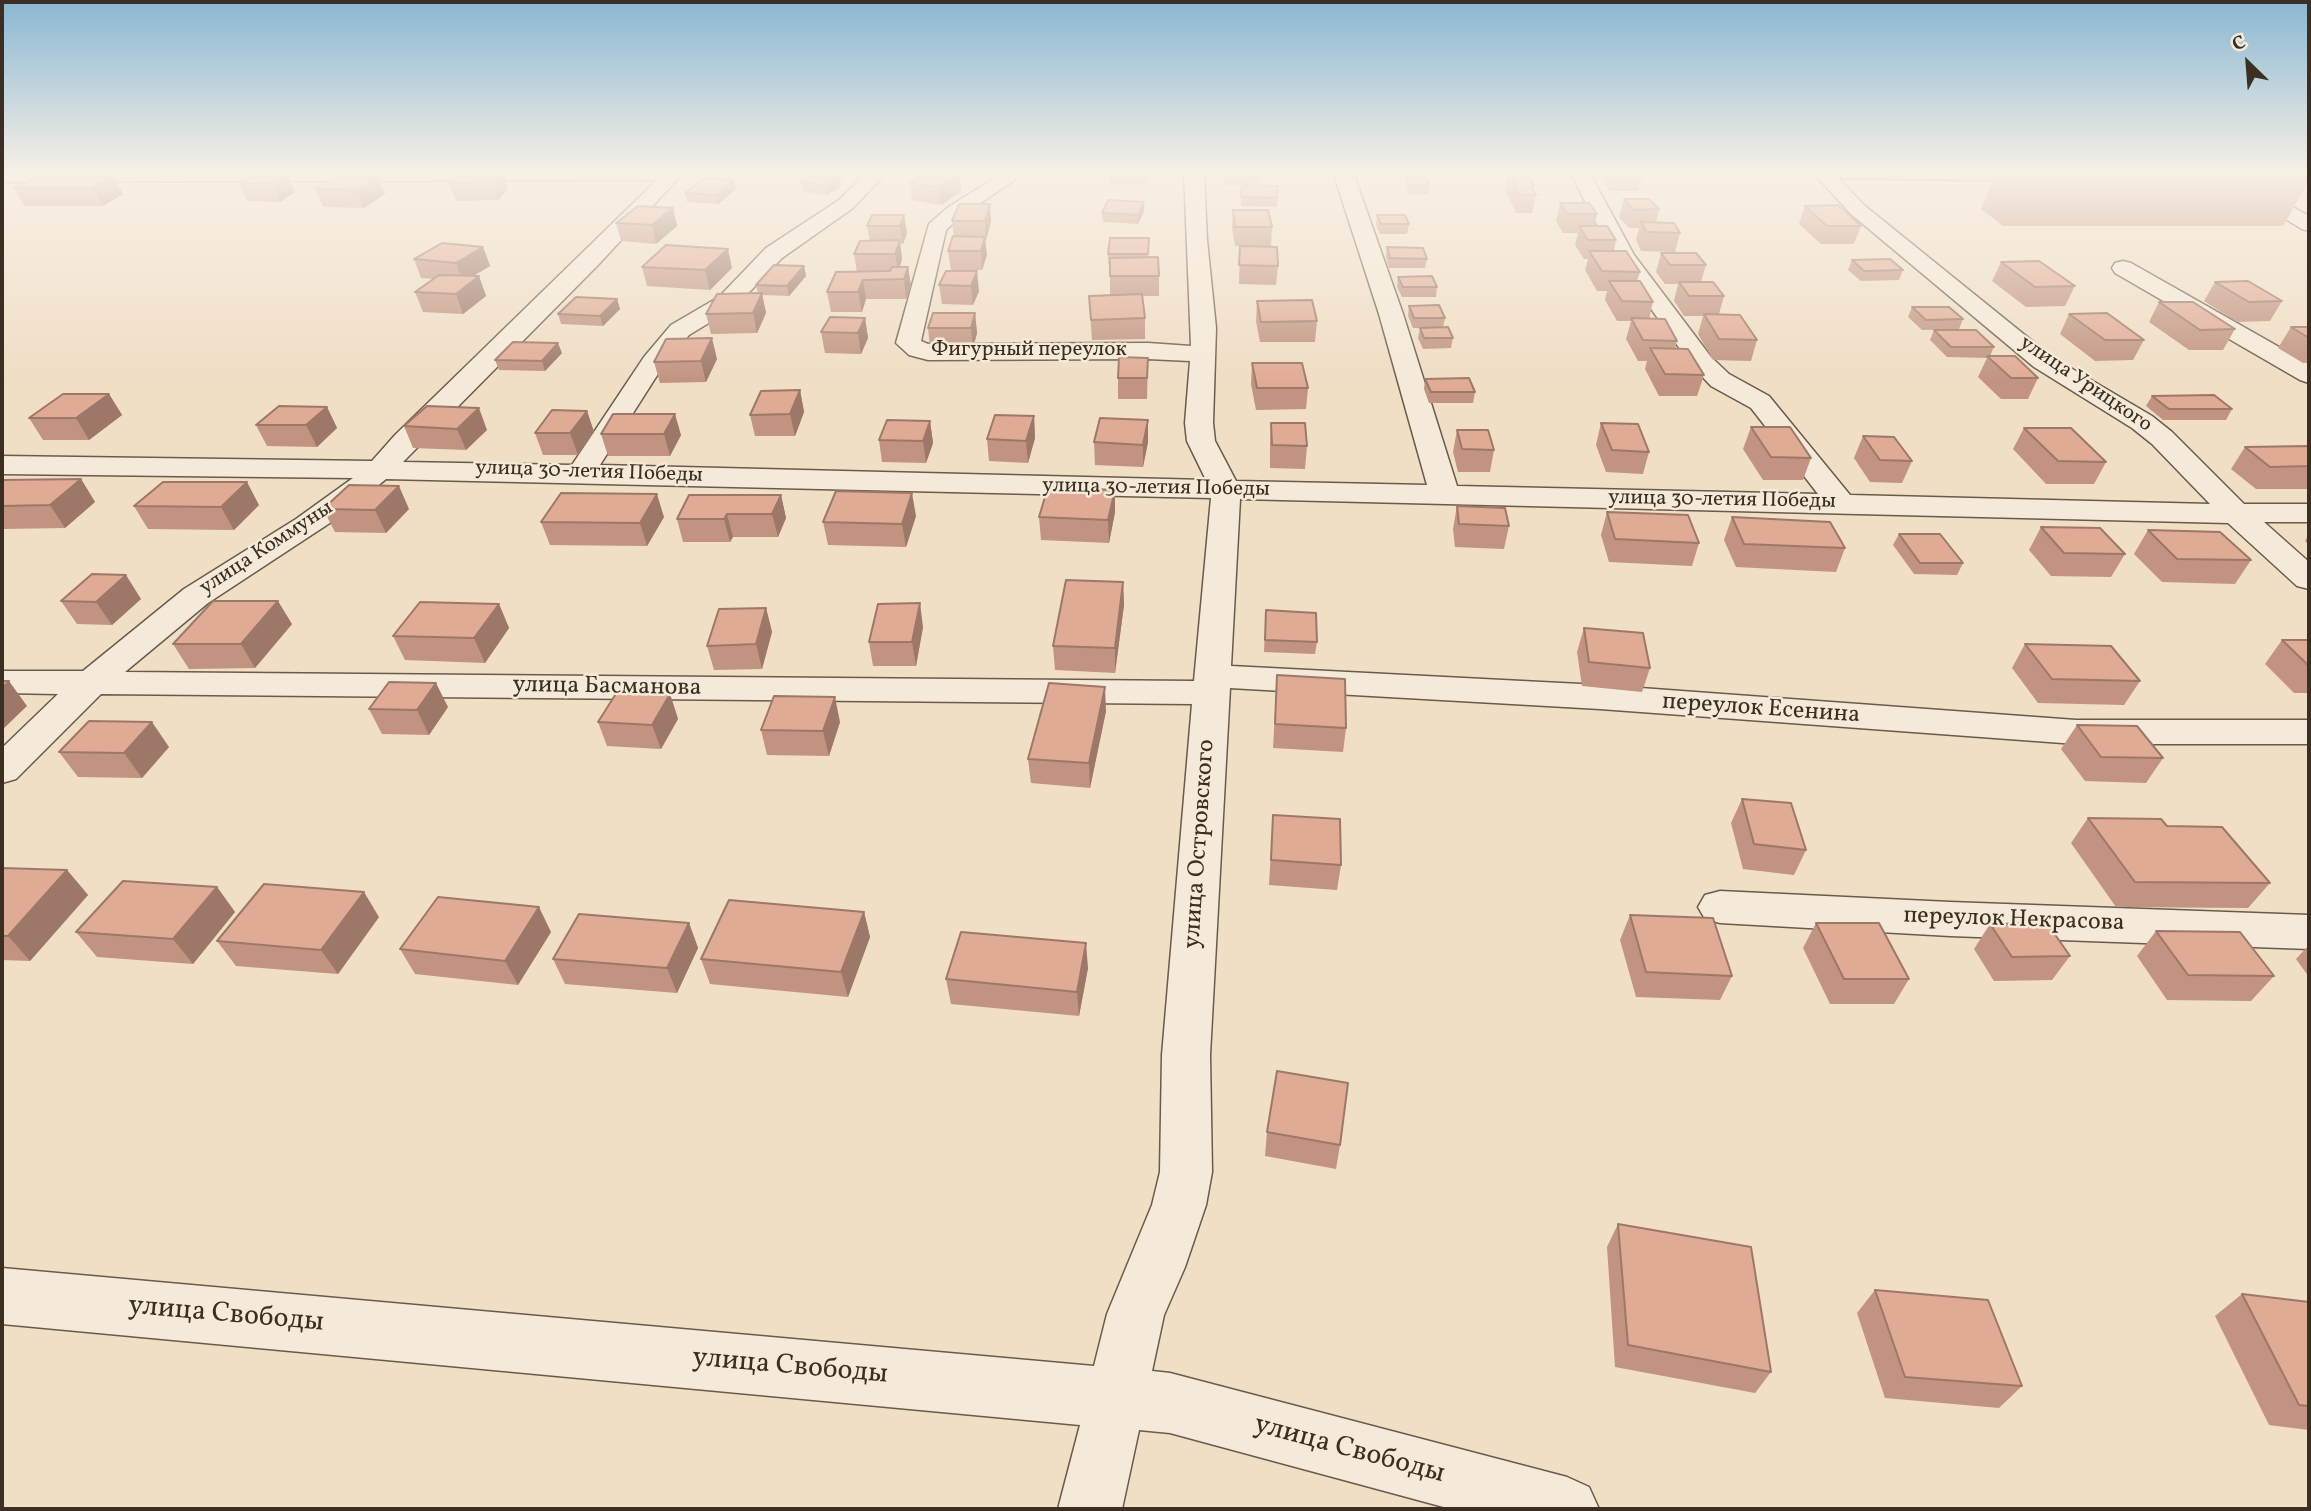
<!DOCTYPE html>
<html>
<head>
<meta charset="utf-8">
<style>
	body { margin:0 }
	#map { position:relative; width:2311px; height:1511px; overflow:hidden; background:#f0dec5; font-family:Vollkorn,serif }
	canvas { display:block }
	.frame { position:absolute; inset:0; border:4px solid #3a2f22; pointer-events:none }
	.north { position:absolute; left:2213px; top:28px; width:70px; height:70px; -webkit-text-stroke:5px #f5ead9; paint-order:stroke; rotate:335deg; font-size:19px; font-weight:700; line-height:28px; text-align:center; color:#3a2f22 }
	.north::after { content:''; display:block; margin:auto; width:24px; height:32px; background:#3a2f22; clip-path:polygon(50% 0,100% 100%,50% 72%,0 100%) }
</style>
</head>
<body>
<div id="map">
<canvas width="2311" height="1511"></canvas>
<div class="frame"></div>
<div class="north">С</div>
</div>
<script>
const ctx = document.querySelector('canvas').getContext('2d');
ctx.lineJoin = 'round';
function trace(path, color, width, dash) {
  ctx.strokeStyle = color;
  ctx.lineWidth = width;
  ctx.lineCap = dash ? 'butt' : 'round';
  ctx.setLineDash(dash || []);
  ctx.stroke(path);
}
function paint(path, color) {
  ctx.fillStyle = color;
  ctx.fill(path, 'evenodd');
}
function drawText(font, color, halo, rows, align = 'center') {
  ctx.font = font + ' Vollkorn,serif';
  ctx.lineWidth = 5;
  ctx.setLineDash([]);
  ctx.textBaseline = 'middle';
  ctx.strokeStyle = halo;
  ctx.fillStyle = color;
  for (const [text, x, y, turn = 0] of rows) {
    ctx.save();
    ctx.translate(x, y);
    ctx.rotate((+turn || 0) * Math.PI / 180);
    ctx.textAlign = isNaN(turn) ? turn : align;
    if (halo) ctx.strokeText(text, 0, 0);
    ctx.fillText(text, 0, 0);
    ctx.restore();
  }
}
const minor = new Path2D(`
	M2,172h682l-85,92 -196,198 169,3 72,-108 27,-32 48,-28 47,-49 73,-48 28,-28h20l-34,36 -71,50 -47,49 -46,28 -26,31 -63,99 606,15 -19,-39 -2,-18 5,-62 -42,-2 -220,1 -19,-5 -13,-12 33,-119 18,-16 57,-36h23l-66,44 -15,14 -25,111 7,3 220,-1 43,3 -7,-174h20l3,68 9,88 -3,95 2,18 21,40 191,4 -48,-171 -46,-142h20l50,142 54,172 361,8 -67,-86 -40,-22 -18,-19 -80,-111 -43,-84h19l45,83 77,102 18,17 40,22 81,99 360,9 -58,-60 -20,-16 -98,-61 -183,-153 -39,-42h20l33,34 187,151 100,59 20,16 72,72h65v18h-45l45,40v27l-12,-3 -69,-63 -988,-24 -9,167 369,19 476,35h233v24h-233l-476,-35 -370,-21 -20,367 2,117 -6,33 -21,62 -21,48 -12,56 18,2 397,104 22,10 10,22h-148l-281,-76 -31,-3 -17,79h-64l22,-84 -1078,-101v-56l1092,98 13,-52 45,-109 8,-33 2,-117 30,-351 -1091,-10 -85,85 -14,4v-35l56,-54 -56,-1v-22h81l101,-82 112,-70 57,-41 -351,-4v-18l370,5 23,-26 262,-255 -655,2zM386,479l825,19 -17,183 -1069,-9 83,-69 137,-90z
	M2245,180l64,36v15l-7,-2 -64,-39 -3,-4 3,-4z
	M2123,261l8,2 178,101v19l-9,-3 -185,-107 -3,-5 3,-5z
	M1720,891l230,11 359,13v34l-359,-13 -230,-13 -15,-4 -7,-12 7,-12z`);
const major = new Path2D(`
	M1813,172h243l2,3 -10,6 -226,-3z`);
trace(minor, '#685b4b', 3);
trace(major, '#3a2f22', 3);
paint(minor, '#f5ead9');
paint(major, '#e8bf82');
paint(new Path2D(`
	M503,172l5,17 -10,11 -42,1 -7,-18z
	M1109,172h39l1,12 -39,1z
	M1224,172l35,5v8l19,1 -1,21 -36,-1 1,-21h-18z
	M1508,172l26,13 -1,5 3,5 -4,18h-16l-11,-23z
	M1604,172h38l1,2 -5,17h-28l-8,-11z
	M1996,172h302l11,6v3l-26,45h-280l-22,-17z
	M288,175l7,17 -15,10 -33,-1 -8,-17z
	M959,175l2,17 -20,13 -29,-5 -2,-17z
	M1406,176l23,9 -1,9h-20l-3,-10z
	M85,177h29l9,17 -20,12h-79l-10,-18z
	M378,177l7,17 -21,14 -41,-1 -8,-18z
	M840,177l1,9 -14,9 -25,-4 -1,-9z
	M736,189l-18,15 -31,-2 -2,-9z
	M1624,199l35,10 -3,13 24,11 -5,19 -34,-1 -5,-11 3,-12h-10l-10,-11z
	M1144,202v9l-6,13 -35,-2 -1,-9z
	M1560,203l37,11 -2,12 21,14 -2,11 26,21 -3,9 16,21 -4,17 28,22 -2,8 29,26 -7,21h-38l-14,-27 2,-8h-9l-12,-22 5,-18h-14l-12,-21 2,-9h-10l-12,-21 3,-11h-4l-9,-14 3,-12h-15l-7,-12z
	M990,204l1,18 -5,18h-1l2,15 -5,15h-31l-3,-19 6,-15 -2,-15z
	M1805,206l56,20 -7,18h-33l-22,-20z
	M673,208l4,18 -21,18 -35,-3 -5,-18z
	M1233,210l39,17 -1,19h-36l-3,-18z
	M904,215l3,18 -4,11h-3l2,15 -2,8h8l3,19 -5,13h-40l-4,13h-31l-4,-20 30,-20 -3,-18 16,-13 -3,-15z
	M1377,215l32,9 -2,10h-27l-4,-9z
	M1149,238l-1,19 11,19v20h-17l3,22v21l-53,1 -3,-44 21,-1v-31h-2v-10z
	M1240,246l38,20 -2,19 -37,-1z
	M483,247l7,19 -17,10h6l7,20 -23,18 -40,-2 -8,-20 18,-13 -12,-1 -7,-19z
	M1387,247l40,12 -2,9h-36l-3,-11z
	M1661,253l45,12 -5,17 23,14 -5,18 38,26 -6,21 -38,-1 -15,-26 5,-18h-19l-10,-15 4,-17h-13l-9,-12z
	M1852,260l51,10 -4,10 -38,1 -13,-11z
	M2001,262l74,24 -10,20 -39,1 -34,-26z
	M804,266l2,10 -17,20 -27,-1 4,18 -9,20 -46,1 -5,-20 52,-21 -2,-8z
	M642,267l90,1 -22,22 -63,-4z
	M946,271l33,20 -6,14 -31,-1 -3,-19z
	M1398,277l39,10 -1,10h-34l-5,-10z
	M2215,282l67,19 -12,20 -33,1 -33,-21z
	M617,299l3,10 -17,17 -42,-2 -3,-10z
	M1257,301l60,20 -2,21h-55l-4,-21z
	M2159,302l76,27 -12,21h-34l-40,-28z
	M1409,306l36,12 -2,9 10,11 -2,10 -28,1 -5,-11 2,-10h-7l-5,-12z
	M1912,307l51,12 -4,10 -37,1 -14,-13z
	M975,313l2,20 -4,15h-43l-2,-20z
	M2069,314l75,26 -11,20 -38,1 -35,-27z
	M865,318l3,20 -7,16 -36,-1 -4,-21z
	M2291,327h18v35l-6,1 -25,-15z
	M1934,330l60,17 -4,9 48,22 -10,21h-27l-23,-22 9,-19 -40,-1 -17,-17z
	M562,353l-17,18 -46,-1 -4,-10z
	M1148,358l-1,41h-29v-21z
	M717,359l-11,23 -46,1 -6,-21z
	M1252,363l56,25 -2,21 -50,1 -5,-26z
	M1425,379l50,13 -2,11h-44l-5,-14z
	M800,390l4,22 -9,24h-40l-5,-21z
	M109,394l13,21 -33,25h-46l-14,-22z
	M2152,396l80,13 -6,11h-63l-17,-14z
	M327,407l10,21 -20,19 -50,-1 -11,-21z
	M587,411l7,21 -16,23h-35l-8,-22z
	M613,414l68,21 -11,21h-62l-7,-22z
	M1034,416l1,22 -7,25 -39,-2 -2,-22z
	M930,421l3,22 -7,20 -44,-1 -3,-22z
	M1271,423l36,23 -2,23 -35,-1v-24z
	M1601,423l48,29 -6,22 -37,-2 -10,-27z
	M404,426l83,4 -21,20 -53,-2z
	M1751,427l60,31 -8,22h-40l-20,-31z
	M2024,428l82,34 -12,22h-48l-33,-35z
	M1457,430l37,20 -4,22h-32l-5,-20z
	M1863,436l49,25 -10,22 -32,-1 -16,-24z
	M1094,442h54l-5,25 -48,-2z
	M2309,446v43h-53l-25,-20 14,-22z
	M81,479l14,23 -30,26 -63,1v-49z
	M781,495l5,23 -8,19h-45l-3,5h-47l-6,-23z
	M259,505l-25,25 -86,-1 -14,-23z
	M1457,506l52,20 -5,23 -49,-2 -2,-18z
	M323,509h86l-23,24 -51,-1z
	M1115,512l-6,31 -68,-3 -2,-23z
	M1607,512l92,31 -7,23 -83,-4 -8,-27z
	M916,516l-10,31 -78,-2 -5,-23z
	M664,517l-17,29 -97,-1 -9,-23z
	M1732,517l113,31 -9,24 -100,-5 -12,-27z
	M2041,527l84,27 -14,23 -60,-1 -22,-26z
	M2148,530l103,30 -16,24 -73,-2 -28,-28z
	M1899,534l64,29 -6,12 -43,-1 -21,-29z
	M2309,534v11l-4,-4z
	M1123,582l1,23 -9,68 -60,-3 -2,-24z
	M141,599l-29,26 -35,-1 -16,-23z
	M499,604l10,24 -24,35 -80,-3 -12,-24z
	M766,608l6,24 -10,37 -48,1 -7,-24z
	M1266,610l51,32 -2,12 -51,-2z
	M292,624l-37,44 -66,1 -16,-25z
	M923,627l-7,39h-43l-4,-24z
	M1584,628l66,40 -8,24 -60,-6 -5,-34z
	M2282,640h27v53h-15l-29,-29z
	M2025,644l115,37 -16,24 -86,-2 -26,-35z
	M1277,675l69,53 -3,24 -70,-4z
	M670,694l8,25 -17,30 -54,-3 -9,-24z
	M448,707l-19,28 -47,-1 -13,-25z
	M1106,711l-16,77 -59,-5 -3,-24z
	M840,722l-11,34 -62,-1 -6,-25z
	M2077,725l86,33 -17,25 -61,-2 -24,-32z
	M169,747l-27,31 -64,-1 -19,-25z
	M1742,799l64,51 -12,25 -51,-6 -12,-46z
	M1273,815l68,50 -4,25 -68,-5z
	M2088,818l79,8 103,57 -22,25 -132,-1 -45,-64z
	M2,868l65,2 21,25 -58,66 -28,-1z
	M217,887l18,25 -42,52 -96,-7 -21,-25z
	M864,912l6,25 -22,60 -138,-13 -9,-25z
	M1630,915l102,61 -12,24 -84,-3 -16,-57z
	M379,917l-41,57 -102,-8 -19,-25z
	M689,923l9,25 -21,45 -112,-9 -12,-25z
	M1816,923l93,56 -15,25h-64l-27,-56z
	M1990,924l80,32 -18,24 -58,1 -20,-32z
	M2156,931l118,45 -23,25 -84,-1 -30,-44z
	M551,932l-33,53 -103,-11 -15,-25z
	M2309,945v32l-13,-18z
	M1088,968l-9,48 -128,-12 -5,-25z
	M1267,1132l73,13 -4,24 -71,-13z
	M1618,1224l153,148 -16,21 -140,-26 -8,-120z
	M1875,1290l147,96 -23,22 -114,-10 -28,-85z
	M2242,1294l67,8v128l-40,-5 -54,-109z`), '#c19380');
paint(new Path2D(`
	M72,172h11l7,13 -26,-8z
	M503,172l5,17 -10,11 -5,-18z
	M288,175l7,17 -15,10 -7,-18z
	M959,175l2,17 -20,13 -2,-18z
	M114,177l9,17 -20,12 -10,-18z
	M378,177l7,17 -21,14 -7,-18z
	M840,177l1,9 -14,9 -2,-9z
	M734,180l2,9 -18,15 -2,-9z
	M1144,202v9l-6,13v-9z
	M990,204l1,18 -5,18 -1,-19z
	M673,208l4,18 -21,18 -4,-19z
	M904,215l3,18 -4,11 -3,-18z
	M985,237l2,18 -5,15 -1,-19z
	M900,240l2,19 -4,14 -3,-19z
	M483,247l7,19 -27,16 -7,-19z
	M728,249l4,19 -22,22 -5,-20z
	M804,266l2,10 -17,20 -2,-10z
	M908,267l3,19 -5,13 -2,-20z
	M977,271l2,20 -6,14 -2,-19z
	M479,276l7,20 -23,18 -7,-20z
	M863,280l3,19 -4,13 -4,-20z
	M762,293l4,20 -9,20 -4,-20z
	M617,299l3,10 -17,17 -3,-10z
	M975,313l2,20 -4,15 -2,-20z
	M865,318l3,20 -7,16 -3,-21z
	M712,338l5,21 -11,23 -5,-21z
	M558,343l4,10 -17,18 -3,-10z
	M800,390l4,22 -9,24 -5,-22z
	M109,394l13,21 -33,25 -13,-22z
	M327,407l10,21 -20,19 -11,-22z
	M479,408l8,22 -21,20 -9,-21z
	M587,411l7,21 -16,23 -8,-22z
	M675,414l6,21 -11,21 -6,-22z
	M1034,416l1,22 -7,25 -2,-22z
	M1148,420v22l-5,25v-22z
	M930,421l3,22 -7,20 -3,-22z
	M81,479l14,23 -30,26 -15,-23z
	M247,482l12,23 -25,25 -13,-23z
	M399,486l10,23 -23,24 -11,-23z
	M1115,490v22l-6,31 -1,-23z
	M912,493l4,23 -10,31 -4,-23z
	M657,494l7,23 -17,29 -7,-23z
	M781,495l5,23 -8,19 -6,-23z
	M727,514l6,23 -3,5 -6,-23z
	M126,575l15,24 -29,26 -16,-23z
	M1123,582l1,23 -9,68v-25z
	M278,601l14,23 -37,44 -14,-24z
	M920,603l3,24 -7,39 -4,-24z
	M499,604l10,24 -24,35 -11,-25z
	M766,608l6,24 -10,37 -6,-25z
	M9,681l18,25 -25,24v-42z
	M436,683l12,24 -19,28 -12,-25z
	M1105,687l1,24 -16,77 -1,-25z
	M670,694l8,25 -17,30 -9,-24z
	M835,697l5,25 -11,34 -6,-25z
	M152,722l17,25 -27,31 -18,-25z
	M67,870l21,25 -58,66 -22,-25z
	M217,887l18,25 -42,52 -20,-25z
	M364,892l15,25 -41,57 -17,-24z
	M539,907l12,25 -33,53 -13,-24z
	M864,912l6,25 -22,60 -7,-25z
	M689,923l9,25 -21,45 -10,-25z
	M1086,943l2,25 -9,48 -2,-24z`), '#9d7868');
const building = new Path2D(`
	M45,172h27l-8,5h50l-21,11h-79z
	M460,172h42l-9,10 -44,1z
	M927,172h15l17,3 -20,12 -29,-4z
	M1224,172h35v5l-35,-1z
	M1508,172l21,3 5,10h-3l5,10h-17z
	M1613,172h29l1,2 -29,-1z
	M2014,172h284l11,7h-285z
	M254,174l34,1 -15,9h-34z
	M815,174l25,3 -15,9 -24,-4z
	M337,176l41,1 -21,13 -42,-1z
	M1406,176h20l3,9h-20z
	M705,178l29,2 -18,15 -31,-2z
	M1242,185l36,1 -1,12 -36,-1z
	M1624,199h25l10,10 -25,1z
	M1108,200l36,2 -6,13 -36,-2z
	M1560,203h29l8,11h-30z
	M959,204h31l-5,17h-33z
	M1838,205l23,21h-34l-22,-20z
	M638,206l35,2 -21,17 -36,-2z
	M1233,210h35l4,17h-37z
	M872,215h32l-4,11h-33z
	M1377,215h28l4,9h-28z
	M1641,222l33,1 6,10 -34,-1z
	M1579,226h28l9,14h-28z
	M953,236l32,1 -4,14h-33z
	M1110,238h39l-1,16h-40z
	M900,240l-5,14h-41l6,-13z
	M442,243l41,4 -27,16 -42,-4z
	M666,245l62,4 -23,21 -63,-3z
	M1240,246l37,1 1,19 -39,-1z
	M1387,247l36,1 4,11 -37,-1z
	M1589,251h37l14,21 -38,-1z
	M1661,253h35l10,12h-36z
	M1158,257l1,19h-49v-18z
	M1890,259l13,11 -39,1 -12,-11z
	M2039,261l36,25 -40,1 -34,-25z
	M774,265l30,1 -17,20 -31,-1z
	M892,267h16l-4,12 -41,1 -5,12h-31l9,-20 54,-1z
	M946,271h31l-6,15 -32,-1z
	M439,275l40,1 -23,18 -41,-2z
	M1432,276l5,11h-34l-5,-10z
	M1609,281h31l13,21 -31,-1z
	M2248,281l34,20 -33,1 -34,-20z
	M1679,282h34l11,14h-35z
	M762,293l-9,20 -47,1 11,-20z
	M1142,294l3,24 -54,2 -2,-24z
	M576,297l41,2 -17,17 -42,-2z
	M1312,300l5,21 -56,1 -4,-21z
	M2159,302h34l42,27 -35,1z
	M1439,305l6,13h-31l-5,-12z
	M1912,307h37l14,12 -37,1z
	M933,313h42l-4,15h-43z
	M2107,313l37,27h-39l-36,-26z
	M1704,314l36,1 17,25 -38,-1z
	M830,317l35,1 -7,15 -37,-1z
	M1631,318l34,1 12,22 -34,-1z
	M1448,327l5,11h-29l-4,-10z
	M2291,327h18v11z
	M1934,330h42l18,17h-43z
	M712,338l-11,23 -47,1 12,-23z
	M513,342l45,1 -16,18 -47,-1z
	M1650,348l38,1 16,26 -39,-1z
	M1987,356h28l23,22h-27z
	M1119,357l29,1 -1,20h-29z
	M1252,363h50l6,25h-51z
	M1469,378l6,14h-44l-6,-13z
	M800,390l-10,24 -40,1 11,-24z
	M63,394h46l-33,24h-47z
	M2214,395l18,14h-63l-17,-13z
	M279,406l48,1 -21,18h-50z
	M427,406l52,2 -22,21 -53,-3z
	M552,410l35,1 -17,22h-35z
	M613,414h62l-11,20h-63z
	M995,415l39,1 -8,25 -39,-2z
	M1100,418l48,2 -5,25 -49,-3z
	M887,420l43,1 -7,20 -44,-1z
	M1271,423h34l2,23 -35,-1z
	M1601,423l37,1 11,28 -37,-2z
	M1751,427h39l21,31 -40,-1z
	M2024,428h47l35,34 -48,-1z
	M1457,430h31l6,20 -32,-1z
	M1863,436l31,1 18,24 -32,-1z
	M2309,446v20l-39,1 -25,-20z
	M81,479l-31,26 -48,1v-26z
	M163,482h84l-26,25 -87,-1z
	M349,485l50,1 -24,24 -52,-1z
	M1048,487l67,3 -7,30 -69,-3z
	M836,491l76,2 -10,31 -79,-2z
	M561,493l96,1 -17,29 -99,-1z
	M689,495h92l-9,19h-45l-3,5h-47z
	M1457,506l48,2 4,18 -50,-2z
	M1607,512l81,3 11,28 -84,-4z
	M1732,517l98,5 15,26 -101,-4z
	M2041,527l59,1 25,26 -61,-1z
	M2148,530l72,2 31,28 -74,-1z
	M1899,534h41l23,29h-43z
	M92,574l34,1 -30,27 -35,-1z
	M1066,580l57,2 -8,66 -62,-2z
	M213,601h65l-37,43h-68z
	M420,602l79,2 -25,34 -81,-2z
	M920,603l-8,39h-43l9,-38z
	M766,608l-10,36 -49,2 12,-37z
	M1266,610l50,3 1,29 -52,-2z
	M1584,628l59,5 7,35 -61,-6z
	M2282,640h27v26z
	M2025,644l86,2 29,35 -88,-2z
	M1277,675l68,4 1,49 -71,-4z
	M2,681h7l-7,7z
	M389,682l47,1 -19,27 -48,-1z
	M1049,683l56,4 -16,76 -61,-4z
	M617,692l53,2 -18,31 -54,-3z
	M774,696l61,1 -12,34 -62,-1z
	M89,721l63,1 -28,31 -65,-1z
	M2077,725l60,1 26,32 -62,-1z
	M1742,799l49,4 15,47 -52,-6z
	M1273,815l67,4 1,46 -70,-5z
	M2088,818l73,1 6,7 55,1 48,56 -135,-1z
	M2,868l65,2 -59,66h-6z
	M123,881l94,6 -44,52 -97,-7z
	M264,884l100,8 -43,58 -104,-9z
	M438,897l101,10 -34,54 -105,-12z
	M729,900l135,12 -23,60 -140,-13z
	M579,914l110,9 -22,45 -114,-9z
	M1630,915l83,3 19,58 -86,-4z
	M1816,923h63l30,56h-65z
	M2047,923l23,33 -58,1 -22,-33z
	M2156,931l84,1 34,44 -86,-1z
	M961,932l125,11 -9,49 -131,-13z
	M1277,1071l71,12 -8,62 -73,-13z
	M1618,1224l133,23 20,125 -143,-27z
	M1875,1290l113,10 34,86 -117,-9z
	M2242,1294l67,8v104l-10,-1z`);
paint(building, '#e0ab95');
trace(building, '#9d7868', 2);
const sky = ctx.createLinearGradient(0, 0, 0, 384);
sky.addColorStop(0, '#89b7d3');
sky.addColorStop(0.45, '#f8f0e5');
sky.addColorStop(1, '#f8f0e500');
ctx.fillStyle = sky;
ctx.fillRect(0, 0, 2311, 384);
drawText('21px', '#3a2f22', '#f5ead9', [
	["Фигурный переулок",1029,351],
	["улица Урицкого",2085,385,34],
	["улица 30-летия Победы",589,473,2],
	["улица 30-летия Победы",1156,489,1],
	["улица 30-летия Победы",1722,501,1],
	["улица Коммуны",267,549,-33]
]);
drawText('24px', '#3a2f22', '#f5ead9', [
	["улица Басманова",607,688,1],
	["переулок Есенина",1761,710,4],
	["улица Островского",1201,844,-86],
	["переулок Некрасова",2014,921,2]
]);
drawText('28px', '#3a2f22', '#f5ead9', [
	["улица Свободы",226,1316,5],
	["улица Свободы",790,1368,5],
	["улица Свободы",1349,1451,15]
]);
</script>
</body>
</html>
